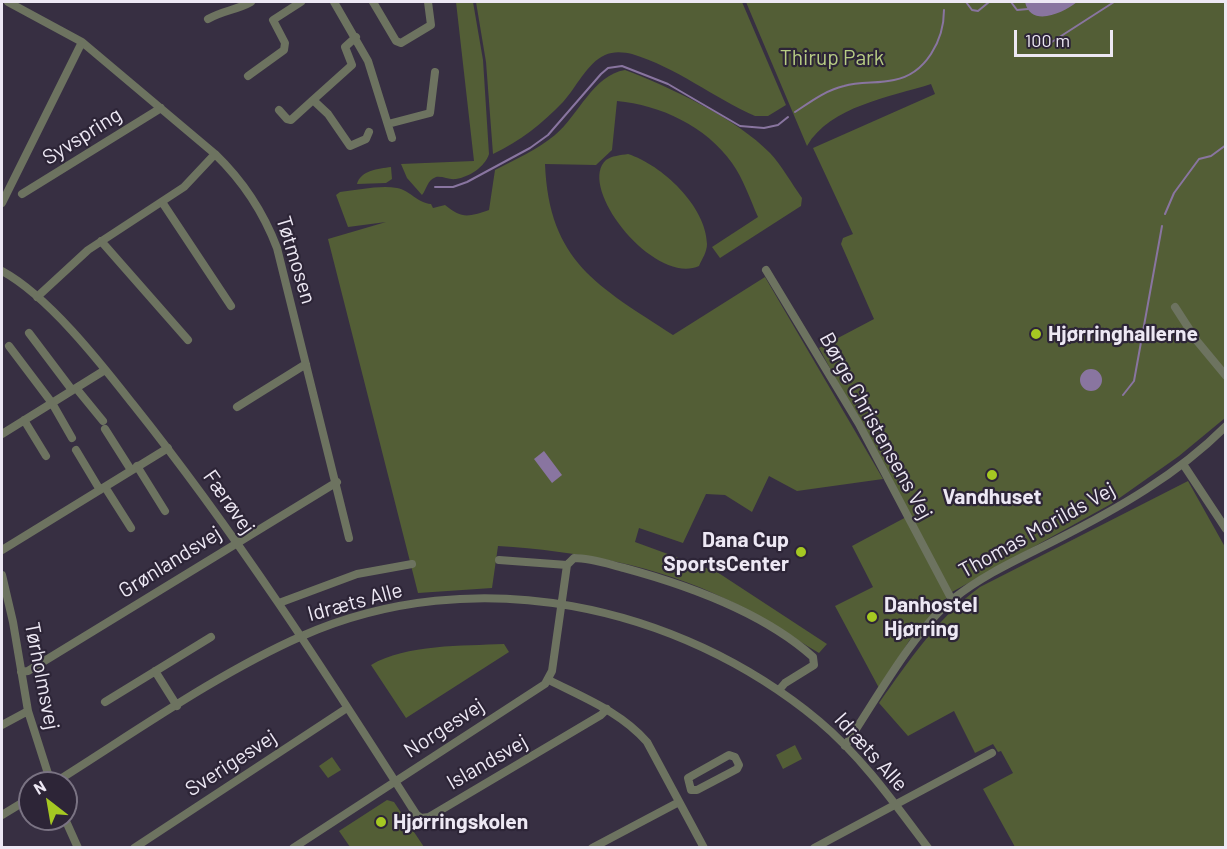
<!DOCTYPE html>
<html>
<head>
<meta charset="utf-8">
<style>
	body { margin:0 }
	#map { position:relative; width:1227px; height:849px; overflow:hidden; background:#372f42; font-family:Barlow,sans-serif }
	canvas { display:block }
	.frame { position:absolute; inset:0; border:3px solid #ede8f4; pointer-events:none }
	.north { position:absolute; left:18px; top:771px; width:60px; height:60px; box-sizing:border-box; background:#2d2537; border:2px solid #7a7383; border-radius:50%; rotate:329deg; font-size:16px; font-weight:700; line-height:24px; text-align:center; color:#ede8f4 }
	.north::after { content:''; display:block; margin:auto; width:21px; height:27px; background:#a5c822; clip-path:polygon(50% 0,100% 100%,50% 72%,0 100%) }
	.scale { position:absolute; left:1014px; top:30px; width:99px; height:27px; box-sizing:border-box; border:3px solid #ede8f4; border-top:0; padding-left:8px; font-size:18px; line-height:21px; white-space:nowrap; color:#ede8f4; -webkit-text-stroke:4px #2d2537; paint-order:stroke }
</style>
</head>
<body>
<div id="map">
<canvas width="1227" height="849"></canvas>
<div class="frame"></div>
<div class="north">N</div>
<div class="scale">100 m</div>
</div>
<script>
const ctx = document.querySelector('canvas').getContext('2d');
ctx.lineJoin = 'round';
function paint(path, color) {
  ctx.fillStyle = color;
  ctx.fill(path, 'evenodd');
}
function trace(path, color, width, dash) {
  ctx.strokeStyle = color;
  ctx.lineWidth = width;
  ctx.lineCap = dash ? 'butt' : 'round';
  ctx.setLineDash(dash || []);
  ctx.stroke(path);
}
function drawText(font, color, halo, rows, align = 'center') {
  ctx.font = font + ' Barlow,sans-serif';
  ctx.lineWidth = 4.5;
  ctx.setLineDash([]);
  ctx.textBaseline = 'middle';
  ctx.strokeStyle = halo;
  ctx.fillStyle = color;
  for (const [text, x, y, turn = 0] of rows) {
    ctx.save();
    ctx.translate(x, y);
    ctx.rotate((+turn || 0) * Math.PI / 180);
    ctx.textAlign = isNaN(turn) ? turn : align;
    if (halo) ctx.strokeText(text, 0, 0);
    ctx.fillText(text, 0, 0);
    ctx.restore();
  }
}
paint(new Path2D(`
	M456,2h17l10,58 6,94c-4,13 -20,23 -33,25 -7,1 -13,-3 -20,-2 -9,3 -9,12 -14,18l-15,-17 -6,-14 73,-3z
	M476,2h266l44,103 -18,11h-13c-41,-18 -79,-49 -123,-62 -8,-2 -19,-3 -27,1 -18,8 -29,33 -42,47 -21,22 -43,39 -70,52l-7,-92z
	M746,2h479v416l-46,38 -68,48 -159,88 -43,49 -30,47 -44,-82 38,-19 -21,-41 58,-31 -91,-167 55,-29 -33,-75 2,-6 10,-4 -40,-86 122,-54 -4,-10c-40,13 -101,22 -124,62z
	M625,70c45,17 112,49 145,83 12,13 22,31 32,45l-1,8 -81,52 -8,-11 46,-30c-8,-18 -15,-39 -26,-54 -26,-37 -72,-58 -115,-62l-5,49 -16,15 -51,-1c4,98 53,122 128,171l92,-58 118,202 -86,12 -28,-15 -17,36 -27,-17 -19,-1 -23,49 -44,-15 -4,14 82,30 110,72 -8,9c-30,-18 -59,-38 -91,-53 -71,-35 -151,-49 -230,-54l-6,42 -74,5 -90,-354 58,-17 -38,5 -12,-32 4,-3c18,-2 40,-7 57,-4 13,2 20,15 34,16l2,4 12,-3c17,14 23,12 44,5l6,-40c21,-11 42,-20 60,-35 24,-20 38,-60 70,-65z
	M628,154c34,11 78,52 79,90 0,8 -5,15 -8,22 -45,20 -123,-79 -93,-106 5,-4 15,-5 22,-6z
	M391,167l1,12 -6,4 -29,1c4,-14 21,-15 34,-17z
	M1188,481l37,66v300h-210l-32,-58 30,-16 -12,-22 -3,1 -5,-8 -18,9 -21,-42 -46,25 -29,-33c30,-42 58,-85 101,-116z
	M504,644l5,8 -103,66 -35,-53c35,-21 92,-19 133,-21z
	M795,745l7,14 -19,10 -7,-14z
	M332,757l9,13 -13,8 -9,-12z
	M387,800l7,2 30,45h-74l-11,-16z`), '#535e36');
paint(new Path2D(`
	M1025,2h52c-14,11 -46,26 -52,0z
	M1080 380a11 11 0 1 1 22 0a11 11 0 1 1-22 0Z
	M544,451l18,24 -10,8 -18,-24z`), '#8975a0');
trace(new Path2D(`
	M966,2l6,8 6,1 11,-9
	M1011,2l6,8 11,-1
	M1044,47l70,-45
	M795,112c15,-10 31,-22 49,-26 16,-5 34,-2 50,-6 32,-6 50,-40 50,-70
	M435,187h18l14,-5 63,-34 18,-13 53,-61 7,-6 14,-2 46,18 72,42 24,2 14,-3 10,-8
	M1165,214l9,-21 25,-34 12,-3 15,-11
	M1123,395l11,-14 28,-155`), '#8975a0', 2);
trace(new Path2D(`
	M8,2l74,40 133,112c29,28 48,57 62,94l72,290
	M334,2l34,59 24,77
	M373,2l23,39 5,2 30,-18 -3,-23
	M208,19c16,-9 29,-9 43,-17
	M356,37l-11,10 7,18 -39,35 15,14 22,32 16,-7 3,-7
	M248,76l36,-26 1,-7 -12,-23 28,-18
	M279,110l8,9 4,1 22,-20
	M388,124l42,-11 5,-41
	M22,194l139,-86
	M162,202l69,104
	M2,203l80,-161
	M101,241l87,99
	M766,270l93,154 93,176
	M2,271c46,25 97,90 130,132 104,130 194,270 284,411l5,4 8,-1 172,-102 6,-6
	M37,297l51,-47 96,-63 31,-33
	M1175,307l22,34 29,35
	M29,333l43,57
	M9,346l43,57 20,35
	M76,388l27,33
	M237,407l69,-43
	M24,420l22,36
	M105,429l26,41
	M2,434l103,-64
	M76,450l24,40
	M1183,464l43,65
	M137,466l28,45
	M105,487l26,41
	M2,550l166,-102
	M499,560l68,5
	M2,575l11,47 15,89 23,72
	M279,603l78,-29 55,-10
	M155,671l22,35
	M21,672l7,-1 309,-189
	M549,680c35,18 72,32 98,62l57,106
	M105,702l106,-65
	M2,725l26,-14
	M845,746c29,-43 69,-116 108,-147 31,-25 68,-41 103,-59 61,-31 121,-65 170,-114
	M729,755l6,2 4,8 -2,4 -40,21h-6l-3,-12z
	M54,783c78,-49 164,-110 248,-147 172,-76 376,-32 517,85 43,36 76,83 109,127
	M2,815l28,-17
	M65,819l13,29
	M134,848l213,-140
	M293,848l252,-164 7,-13 15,-106 7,-7c17,0 34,6 50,10 63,17 140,45 189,89l1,8 -29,18 -6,7
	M592,848l87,-46
	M814,848l178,-95`), '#6d7360', 8);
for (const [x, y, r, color] of [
	[1036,334,6,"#a5c822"],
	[992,475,6,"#a5c822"],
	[801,552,6,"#a5c822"],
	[872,617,6,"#a5c822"],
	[381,822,6,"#a5c822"]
]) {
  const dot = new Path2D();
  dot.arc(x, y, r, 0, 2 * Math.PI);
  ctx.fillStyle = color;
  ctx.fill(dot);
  trace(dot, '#2d2537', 2);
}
drawText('21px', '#b7cc84', '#2d2537', [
	["Thirup Park",832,58]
]);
drawText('21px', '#ede8f4', '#2d2537', [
	["Syvspring",82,136,-32],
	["Tøtmosen",296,260,73],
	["Børge Christensens Vej",876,426,61],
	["Færøvej",229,502,55],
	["Thomas Morilds Vej",1037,530,-29],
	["Grønlandsvej",170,562,-32],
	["Idræts Alle",355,602,-15],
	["Tørholmsvej",42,676,79],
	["Norgesvej",444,728,-33],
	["Idræts Alle",871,752,48],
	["Islandsvej",487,762,-30],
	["Sverigesvej",231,763,-33]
]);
drawText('bold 21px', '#ede8f4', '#2d2537', [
	["Hjørringhallerne",1048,334],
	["Vandhuset",992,497,"center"],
	["Dana Cup",789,540,"right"],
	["SportsCenter",789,564,"right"],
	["Danhostel",884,605],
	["Hjørring",884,629],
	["Hjørringskolen",393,822]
], 'left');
</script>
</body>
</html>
